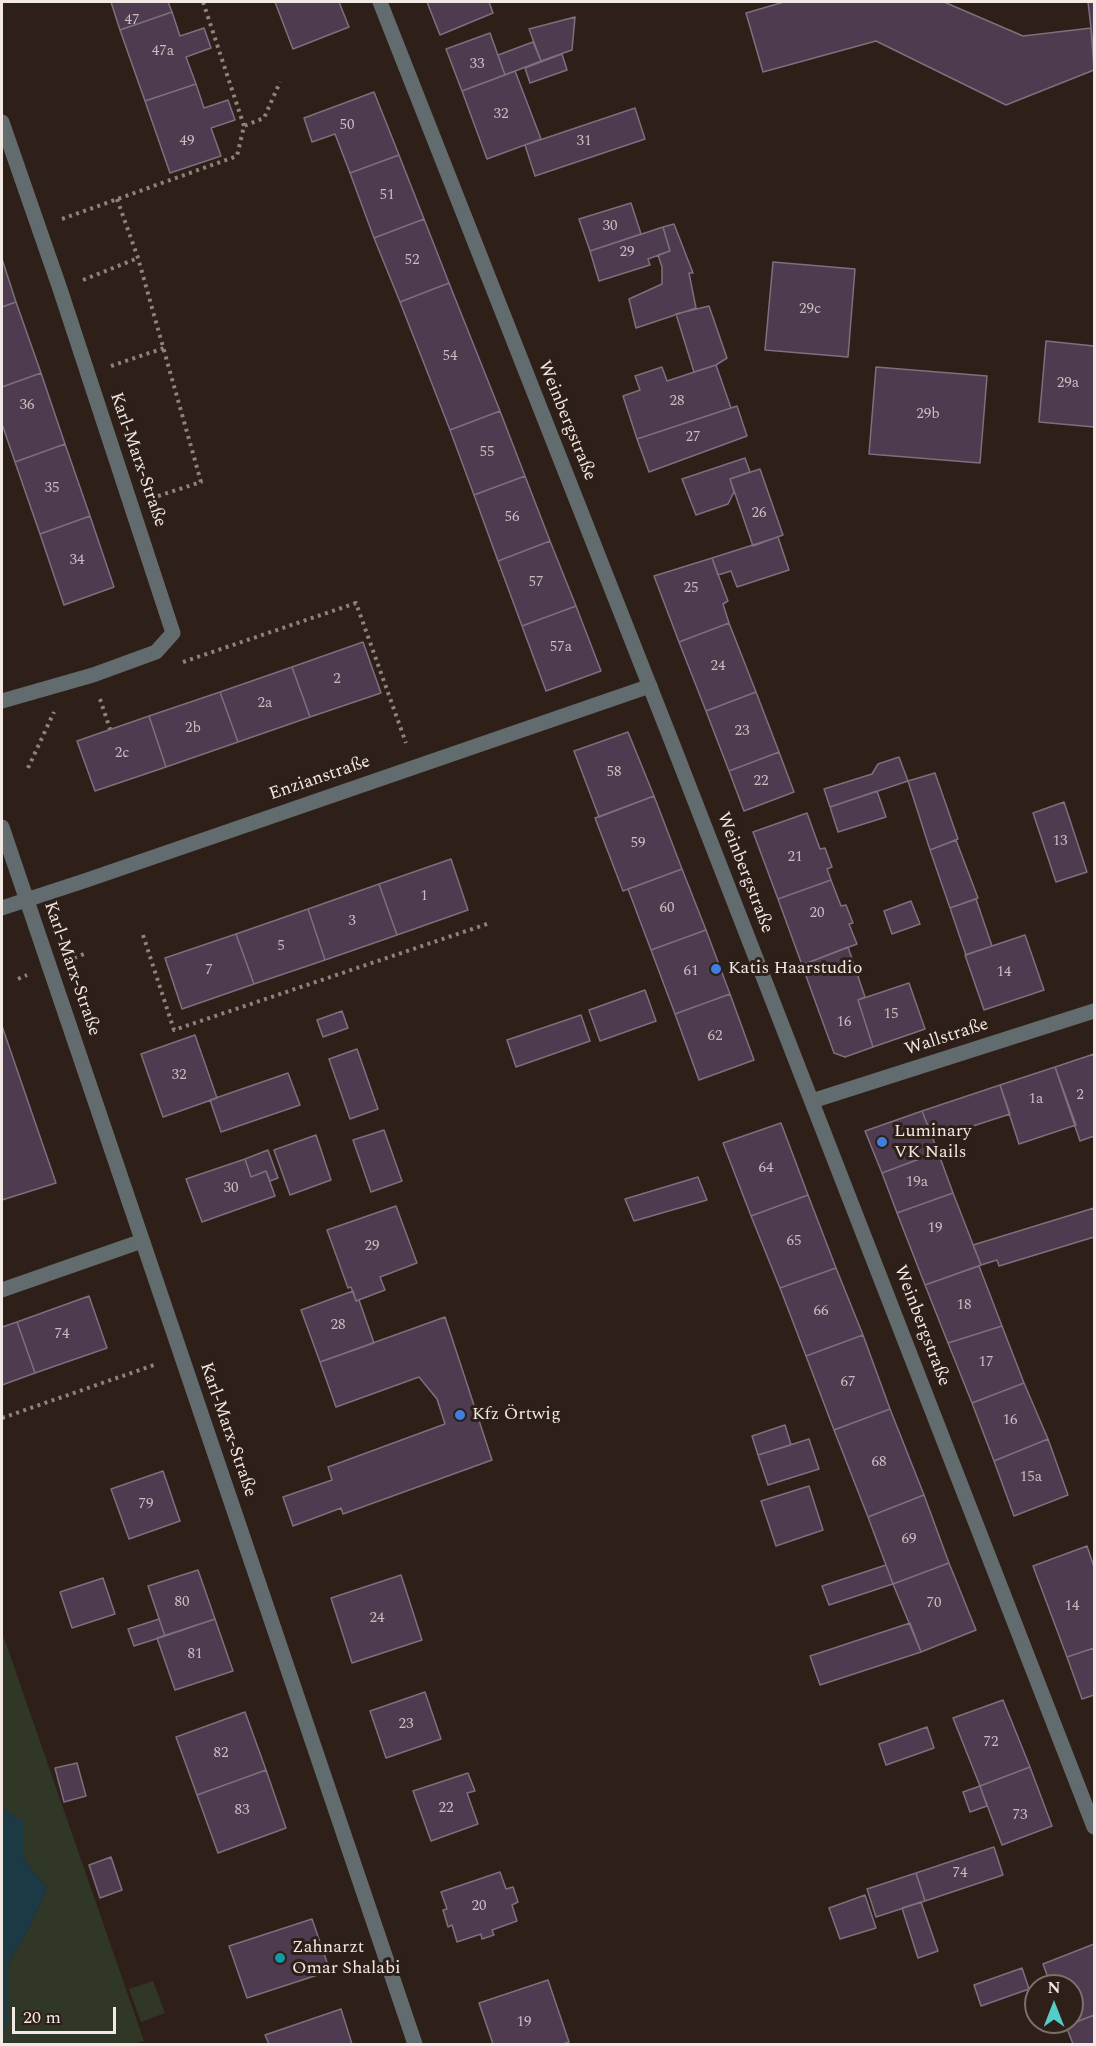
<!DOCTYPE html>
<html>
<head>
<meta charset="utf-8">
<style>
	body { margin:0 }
	#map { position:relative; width:1096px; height:2046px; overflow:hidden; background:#2e1f19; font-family:Spectral,serif }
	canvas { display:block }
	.frame { position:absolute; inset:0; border:3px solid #f2e8e4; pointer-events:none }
	.north { position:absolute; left:1024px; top:1974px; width:60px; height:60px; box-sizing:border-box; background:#2e1f19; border:2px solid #7c6f6a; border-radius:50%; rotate:0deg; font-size:16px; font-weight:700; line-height:24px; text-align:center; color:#f2e8e4 }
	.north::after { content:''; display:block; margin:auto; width:21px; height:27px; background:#53cdca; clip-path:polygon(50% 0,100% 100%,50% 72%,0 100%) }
	.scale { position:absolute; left:12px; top:2007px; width:104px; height:27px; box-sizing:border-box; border:3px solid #f2e8e4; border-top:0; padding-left:8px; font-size:18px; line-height:21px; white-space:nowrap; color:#f2e8e4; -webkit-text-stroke:4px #2e1f19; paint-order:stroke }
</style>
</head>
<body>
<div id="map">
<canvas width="1096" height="2046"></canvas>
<div class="frame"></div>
<div class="north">N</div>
<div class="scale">20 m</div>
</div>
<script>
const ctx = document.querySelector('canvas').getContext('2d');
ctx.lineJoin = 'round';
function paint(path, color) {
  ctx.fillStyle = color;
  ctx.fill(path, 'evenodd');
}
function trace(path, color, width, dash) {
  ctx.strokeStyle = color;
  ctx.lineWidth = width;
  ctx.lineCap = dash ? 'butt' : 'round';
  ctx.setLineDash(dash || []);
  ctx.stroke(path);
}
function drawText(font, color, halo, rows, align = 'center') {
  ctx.font = font + ' Spectral,serif';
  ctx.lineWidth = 6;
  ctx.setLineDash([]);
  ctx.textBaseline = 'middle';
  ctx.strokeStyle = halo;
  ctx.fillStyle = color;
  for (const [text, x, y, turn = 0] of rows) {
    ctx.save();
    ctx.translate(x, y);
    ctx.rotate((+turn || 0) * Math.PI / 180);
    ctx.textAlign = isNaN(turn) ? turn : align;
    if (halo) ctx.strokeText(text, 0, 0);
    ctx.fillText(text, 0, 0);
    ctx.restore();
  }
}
paint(new Path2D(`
	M2,1632l142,409 -11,3h-131v-13l6,-7v-60l21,-36 18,-40 -24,-30v-36l-21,-15z
	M153,1981l12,32 -24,9 -12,-33z`), '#303727');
paint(new Path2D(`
	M2,1807l21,15v36l24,30 -18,40 -21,36v60l-6,7z`), '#1c3946');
const building = new Path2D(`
	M111,2h57l4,10 -52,18z
	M275,2h64l10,25 -56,22z
	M427,2h62l4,11 -53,22z
	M784,2h160l79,34 68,-8 3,42 -88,35 -130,-64 -113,31 -17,-59z
	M1088,2h6v54l-3,-28z
	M172,12l8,24 24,-8 7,20 -25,9 10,27 -51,17 -25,-71z
	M575,17l-3,33 -31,11 -12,-32z
	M490,33l15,42 -43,16 -16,-42z
	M533,42l8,19 -36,14 -7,-20z
	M562,54l5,16 -37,13 -5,-15z
	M515,71l26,68 -54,20 -25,-68z
	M196,84l8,24 24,-8 7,20 -24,8 10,28 -51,17 -25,-72z
	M374,92l25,63 -49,18 -15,-39 -23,8 -8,-24z
	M635,108l10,31 -110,37 -10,-31z
	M399,155l25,64 -50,19 -24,-65z
	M631,203l10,31 -51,17 -11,-32z
	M424,219l25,64 -49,19 -26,-64z
	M674,224l19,49h-4l7,35 -60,20 -7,-29 33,-15v-17l-4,-12 12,-4 -7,-24z
	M663,227l7,24 -22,8 2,6 -51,16 -9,-30z
	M2,259l14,43 -14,5z
	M773,262l82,7 -7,88 -83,-7z
	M449,283l51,128 -50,19 -50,-128z
	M16,302l25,71 -39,14v-80z
	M709,306l18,52 -11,7 -22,7 -18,-58z
	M1046,341l48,5v81l-55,-5z
	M716,365l15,43 -94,31 -14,-43 17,-6 -5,-14 27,-9 5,14z
	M876,367l111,9 -7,87 -111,-9z
	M41,373l24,71 -50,18 -13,-38v-37z
	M737,406l10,30 -98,36 -12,-33z
	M500,411l25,65 -51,19 -24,-65z
	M65,444l25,72 -50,18 -25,-72z
	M745,458l5,14 -20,7 4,13 -6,12 -32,11 -14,-36z
	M760,469l23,66 -30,11 -23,-67z
	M525,476l25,65 -52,20 -24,-66z
	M90,516l24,71 -50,18 -24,-71z
	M778,537l11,33 -52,17 -6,-16 -13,4 -6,-17z
	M550,541l26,65 -54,20 -24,-65z
	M712,558l16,43 -5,3 6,19 -50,19 -25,-66z
	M576,606l25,65 -55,20 -24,-65z
	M729,623l27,69 -50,19 -27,-69z
	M363,642l18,51 -71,24 -18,-50z
	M292,667l18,50 -72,25 -18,-50z
	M220,692l18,50 -72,25 -17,-51z
	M756,692l23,60 -50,19 -23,-60z
	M149,716l17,51 -71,24 -18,-50z
	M628,732l26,64 -55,21 -25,-66z
	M779,752l15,40 -50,19 -15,-40z
	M899,757l9,24 -78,26 -6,-18 48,-15 6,-10z
	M935,773l23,66 -28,11 -22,-69z
	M877,791l9,26 -48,15 -8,-25z
	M654,796l28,73 -59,22 -28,-73z
	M1064,802l23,70 -31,10 -23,-69z
	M807,813l13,36 5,-1 7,19 -5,2 4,11 -53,19 -25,-67z
	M956,840l22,58 -28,10 -20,-58z
	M451,859l17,51 -71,25 -18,-51z
	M682,869l24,61 -55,20 -23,-61z
	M831,880l10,26 5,-1 7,18 -4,1 8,20 -55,21 -24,-66z
	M379,884l18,51 -72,25 -17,-51z
	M976,899l16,47 -26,9 -16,-47z
	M911,901l9,23 -28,10 -8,-23z
	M308,909l17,51 -71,24 -18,-50z
	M706,930l24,64 -55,20 -24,-64z
	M236,934l18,50 -72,25 -17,-51z
	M1025,935l19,55 -60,20 -19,-55z
	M848,947l17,50 -7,3 15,47 -28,10 -11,-4 -32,-88z
	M909,983l16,46 -52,18 -15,-47z
	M645,990l11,31 -56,20 -11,-31z
	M730,994l24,66 -55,20 -24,-66z
	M342,1011l6,17 -25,9 -6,-17z
	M581,1015l9,26 -74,26 -9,-27z
	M2,1026l54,157 -54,17z
	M195,1035l22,63 -54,19 -22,-63z
	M357,1049l21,60 -28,10 -21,-60z
	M1094,1054v82l-14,5 -25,-74z
	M1055,1067l21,58 -57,19 -19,-59z
	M288,1073l12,32 -79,27 -11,-32z
	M1000,1085l10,29 -77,25 -11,-28z
	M922,1111l16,41 -56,21 -17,-42z
	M781,1123l27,72 -57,21 -28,-73z
	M384,1130l18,51 -31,11 -18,-52z
	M316,1135l15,45 -41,15 -16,-45z
	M268,1150l10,28 -8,3 -4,-10 -15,6 -6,-18z
	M938,1152l15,41 -56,20 -15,-40z
	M245,1159l6,18 15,-6 9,25 -73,26 -16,-43z
	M698,1177l9,23 -73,21 -9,-22z
	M953,1193l28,72 -56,20 -28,-72z
	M808,1195l28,73 -56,20 -29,-72z
	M396,1206l21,57 -37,14 5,13 -29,11 -5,-14 -3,1 -21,-58z
	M1094,1208v29l-95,29 -2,-6 -16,5 -8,-20z
	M979,1266l23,60 -54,17 -23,-58z
	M836,1268l27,67 -57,21 -26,-68z
	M353,1291l3,10 3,-1 15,43 -54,19 -19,-52z
	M89,1296l18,52 -72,25 -18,-51z
	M445,1317l47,143 -149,54 -2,-6 -48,18 -10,-29 49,-17 -4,-13 117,-43 -8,-25 -18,-22 -83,30 -16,-45z
	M17,1322l18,51 -33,12v-58z
	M1002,1326l22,57 -52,20 -24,-60z
	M863,1335l27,74 -56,21 -28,-74z
	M1024,1383l24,56 -54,22 -22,-58z
	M890,1409l34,86 -56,22 -34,-87z
	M785,1425l6,20 -33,10 -6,-19z
	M809,1439l10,30 -51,16 -10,-30z
	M1048,1439l20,56 -54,21 -20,-55z
	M163,1471l17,50 -51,18 -18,-50z
	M809,1486l14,44 -47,16 -15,-45z
	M924,1495l25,68 -56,21 -25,-67z
	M1087,1546l7,21v81l-27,9 -34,-91z
	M949,1563l27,67 -55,22 -28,-68z
	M886,1565l7,19 -64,21 -7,-19z
	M198,1570l17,49 -50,17 -17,-50z
	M401,1575l21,65 -70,23 -21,-65z
	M103,1578l12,36 -43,14 -12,-36z
	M159,1619l6,17 -31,10 -6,-17z
	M215,1619l18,52 -58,19 -18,-52z
	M910,1623l11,29 -101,33 -10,-29z
	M1094,1648v47l-12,4 -15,-42z
	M425,1692l16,47 -55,19 -16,-47z
	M1003,1700l27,67 -50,19 -27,-68z
	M245,1712l21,58 -69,25 -21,-58z
	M927,1727l7,21 -48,17 -7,-21z
	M77,1763l9,33 -22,6 -9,-34z
	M1030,1767l22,59 -50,19 -22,-59z
	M266,1770l20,58 -68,25 -21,-58z
	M468,1773l7,18 -8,2 11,31 -47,17 -18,-50z
	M980,1786l7,20 -17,6 -7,-20z
	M994,1847l9,28 -78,26 -9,-28z
	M111,1857l11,33 -22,8 -11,-33z
	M500,1872l6,17 7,-2 5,15 -6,3 5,16 -25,9 2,5 -12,4 -1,-5 -24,8 -5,-17 -4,2 -5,-17 4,-1 -6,-17z
	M916,1873l9,28 -49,16 -9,-28z
	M865,1895l11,33 -36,11 -11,-31z
	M921,1902l17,49 -20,7 -16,-50z
	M312,1919l18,52 -83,27 -18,-52z
	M1094,1944v71l-28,11 -2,-4h8v-36h-21l-8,-22z
	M1022,1968l7,21 -48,17 -7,-21z
	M548,1980l21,62 -6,2h-70l-14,-41z
	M341,2009l11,35h-83l-4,-9z
	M1094,2015v29h-21l-7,-18z`);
paint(building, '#4e3b4f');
trace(building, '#7d707e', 1.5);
trace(new Path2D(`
	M203,2l41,124
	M117,199l21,59 63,224 -46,15
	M62,219l175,-63 7,-30 20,-8 16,-36
	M83,280l55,-22
	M111,366l53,-18
	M183,662l173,-59 50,140
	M100,699l10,30
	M28,768l26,-56
	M143,935l31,95 313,-106
	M74,958l10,-4
	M18,979l9,-4
	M2,1418l152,-53`), '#8e827d', 4, [3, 4.5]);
trace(new Path2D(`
	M2,122l58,167 113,344 -17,19 -63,23 -91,26
	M2,1290l140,-49`), '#626b6d', 15);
trace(new Path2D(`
	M2,827l413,1217
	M2,908l85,-28 563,-194
	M812,1101l282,-90`), '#626b6d', 15);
trace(new Path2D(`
	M380,2l293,743 421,1082`), '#626b6d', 15);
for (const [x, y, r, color] of [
	[716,969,6,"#3f7fe0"],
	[882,1142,6,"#3f7fe0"],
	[460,1415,6,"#3f7fe0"],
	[280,1958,6,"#0f9aa8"]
]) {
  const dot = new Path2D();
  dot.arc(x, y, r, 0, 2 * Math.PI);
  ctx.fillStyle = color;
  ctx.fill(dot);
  trace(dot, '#2e1f19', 2);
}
drawText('15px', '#c9bdbf', null, [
	["47",132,21],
	["47a",163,52],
	["33",477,65],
	["32",501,115],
	["50",347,126],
	["49",187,142],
	["31",584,142],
	["51",387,196],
	["30",610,227],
	["29",627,253],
	["52",412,261],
	["29c",810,310],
	["54",450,357],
	["29a",1068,384],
	["28",677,402],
	["36",27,406],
	["29b",928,415],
	["27",693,438],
	["55",487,453],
	["35",52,489],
	["26",759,514],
	["56",512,518],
	["34",77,561],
	["57",536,583],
	["25",691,589],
	["57a",561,648],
	["24",718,667],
	["2",337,680],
	["2a",265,704],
	["2b",193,729],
	["23",742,732],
	["2c",122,754],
	["58",614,773],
	["22",761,782],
	["13",1060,842],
	["59",638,844],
	["21",795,858],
	["1",424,897],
	["60",667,909],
	["20",817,914],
	["3",352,922],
	["5",281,947],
	["7",209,971],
	["61",691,972],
	["14",1004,973],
	["15",891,1015],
	["16",844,1023],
	["62",715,1037],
	["32",179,1076],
	["2",1080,1096],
	["1a",1036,1100],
	["64",766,1169],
	["19a",917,1183],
	["30",231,1189],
	["19",935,1229],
	["65",794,1242],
	["29",372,1247],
	["18",964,1306],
	["66",821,1312],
	["28",338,1326],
	["74",62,1335],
	["17",986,1363],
	["67",848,1383],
	["16",1010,1421],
	["68",879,1463],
	["15a",1031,1478],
	["79",146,1505],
	["69",909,1540],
	["80",182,1603],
	["70",934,1604],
	["14",1072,1607],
	["24",377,1619],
	["81",195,1655],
	["23",406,1725],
	["72",991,1743],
	["82",221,1754],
	["22",446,1809],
	["83",242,1811],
	["73",1020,1816],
	["74",960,1874],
	["20",479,1907],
	["19",524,2023]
]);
drawText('18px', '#f2e8e4', '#2e1f19', [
	["Weinbergstraße",566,421,68],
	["Karl-Marx-Straße",137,460,71],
	["Enzianstraße",320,779,-19],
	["Weinbergstraße",744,873,69],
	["Karl-Marx-Straße",71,969,71],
	["Wallstraße",947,1038,-18],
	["Weinbergstraße",921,1326,69],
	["Karl-Marx-Straße",227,1430,71]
]);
drawText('18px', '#f2e8e4', '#2e1f19', [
	["Katis Haarstudio",728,969],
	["Luminary",894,1132],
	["VK Nails",894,1153],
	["Kfz Örtwig",472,1415],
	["Zahnarzt",292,1948],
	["Omar Shalabi",292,1969]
], 'left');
</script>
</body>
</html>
